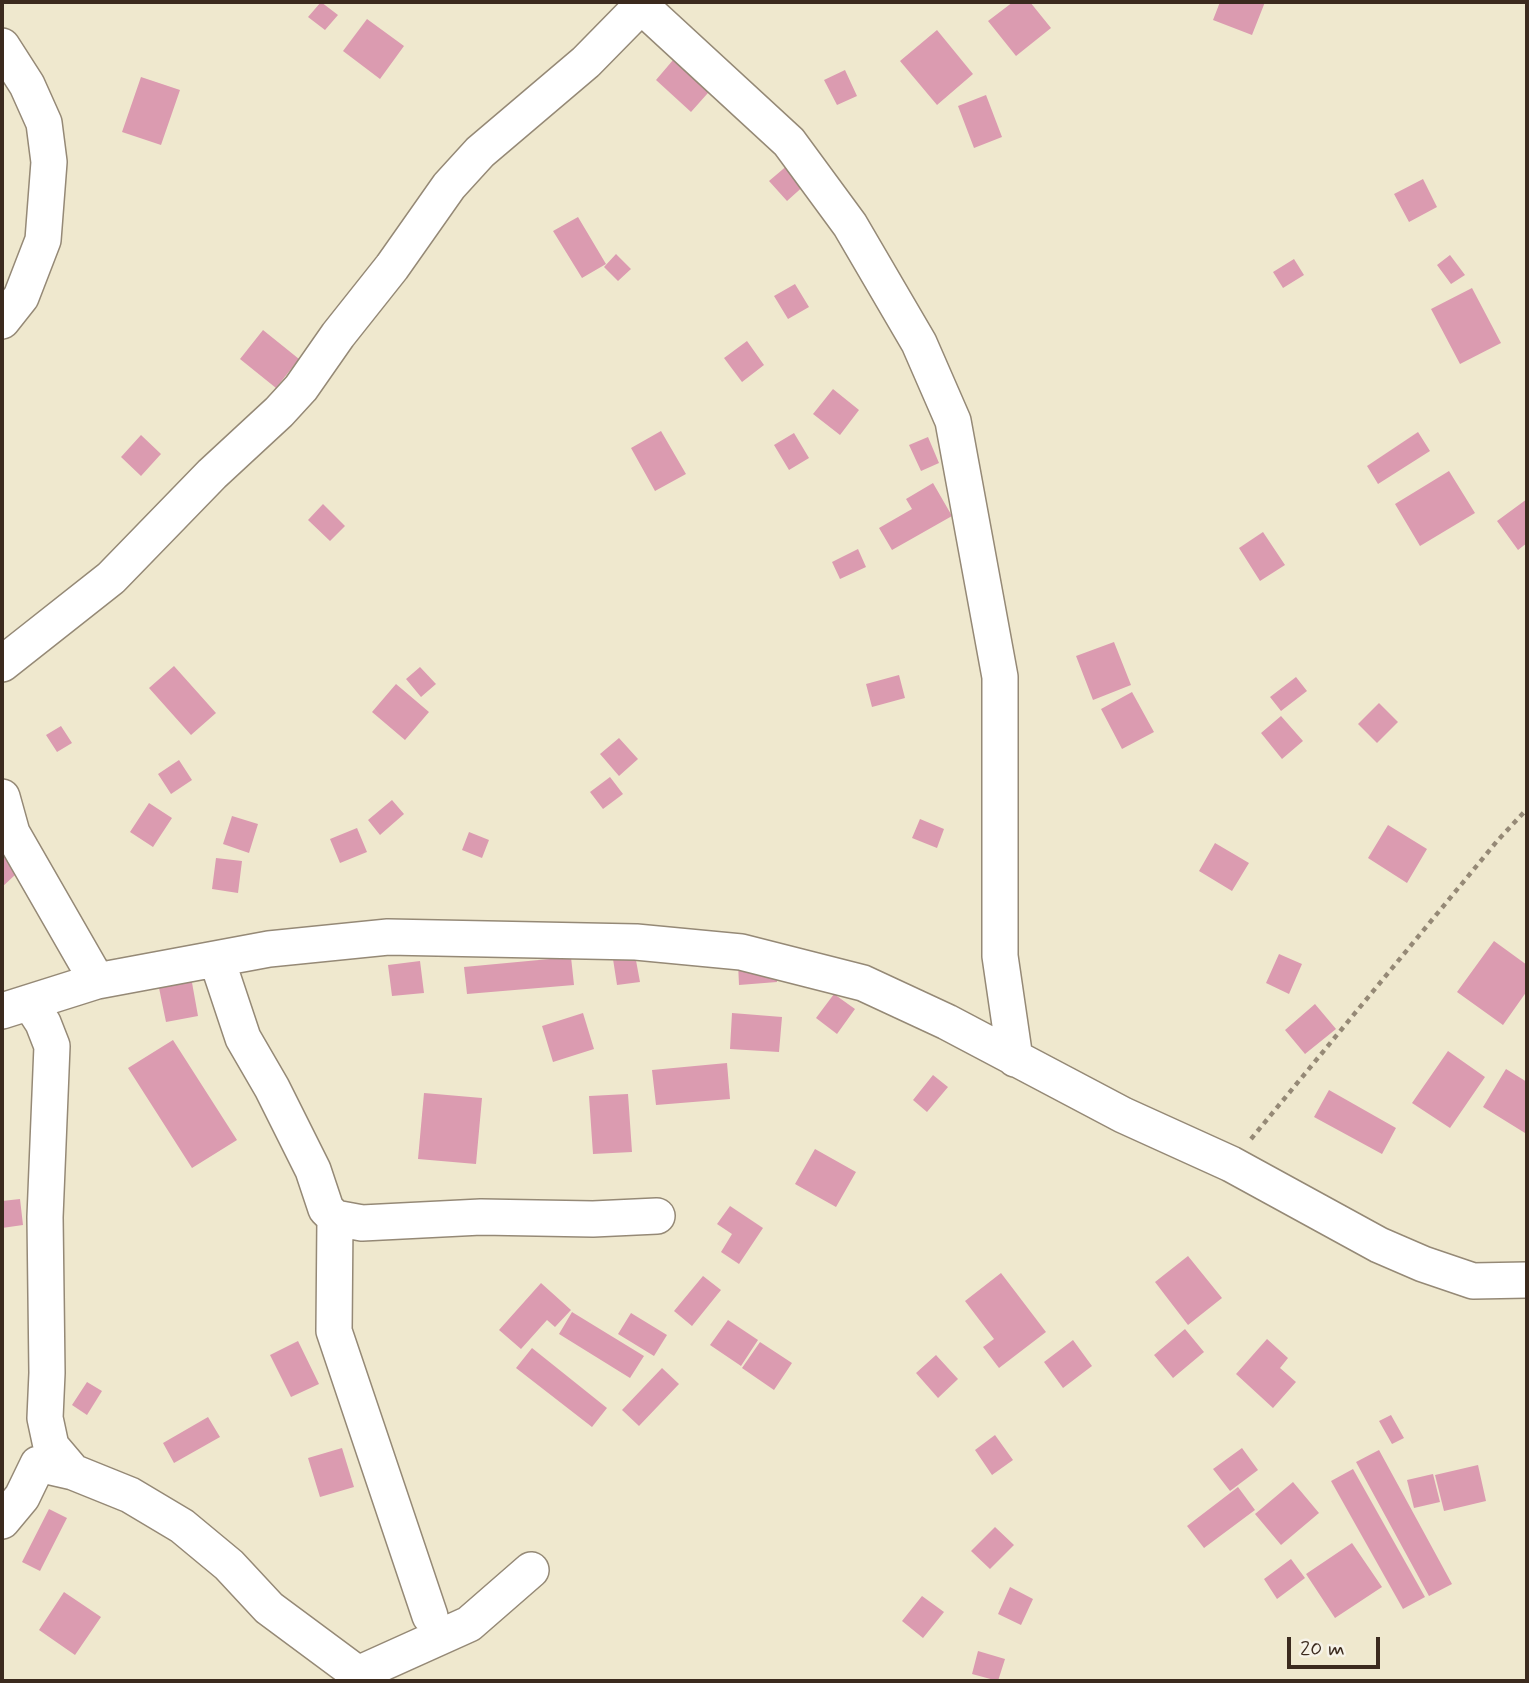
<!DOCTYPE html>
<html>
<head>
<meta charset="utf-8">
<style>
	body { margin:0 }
	#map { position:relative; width:1529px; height:1683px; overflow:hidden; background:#efe8ce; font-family:Mynerve,sans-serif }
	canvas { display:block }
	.frame { position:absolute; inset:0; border:4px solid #3b2a1e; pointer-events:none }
	.scale { position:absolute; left:1287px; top:1637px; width:93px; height:32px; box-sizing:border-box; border:4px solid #3b2a1e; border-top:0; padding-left:9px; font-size:21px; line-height:24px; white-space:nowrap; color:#3b2a1e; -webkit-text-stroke:5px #f7f3e8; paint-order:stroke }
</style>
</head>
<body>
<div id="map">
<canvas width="1529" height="1683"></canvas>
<div class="frame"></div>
<div class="scale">20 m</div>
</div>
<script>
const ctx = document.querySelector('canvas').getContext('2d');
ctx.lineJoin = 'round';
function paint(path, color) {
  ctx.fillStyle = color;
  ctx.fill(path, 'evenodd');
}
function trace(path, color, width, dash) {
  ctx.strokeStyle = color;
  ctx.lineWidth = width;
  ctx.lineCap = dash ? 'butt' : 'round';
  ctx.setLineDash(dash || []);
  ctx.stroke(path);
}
paint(new Path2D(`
	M321,2l17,13 -13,15 -17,-13z
	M1013,2h17l21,26 -35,28 -28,-35z
	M1220,2h45l-13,33 -39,-15z
	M367,19l37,27 -24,33 -37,-28z
	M937,30l36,44 -36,31 -37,-44z
	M679,53l36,32 -24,27 -35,-32z
	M845,70l12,26 -20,9 -13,-25z
	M141,77l39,13 -19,55 -39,-13z
	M986,95l16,42 -28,11 -16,-42z
	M789,164l18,19 -20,18 -18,-20z
	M1423,179l14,28 -28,15 -15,-28z
	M578,217l28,47 -24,14 -29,-47z
	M616,254l15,15 -13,12 -14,-14z
	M1450,255l15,20 -14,9 -14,-19z
	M1294,259l10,16 -21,13 -10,-16z
	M795,284l14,23 -21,12 -14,-23z
	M1472,288l29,55 -41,21 -29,-55z
	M263,330l36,29 -23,29 -36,-29z
	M747,341l17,24 -22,17 -18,-24z
	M833,389l26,21 -19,25 -27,-21z
	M661,431l25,43 -31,17 -24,-43z
	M1418,432l12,19 -52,33 -11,-18z
	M794,433l15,25 -20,12 -15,-25z
	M141,435l20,19 -20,22 -20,-19z
	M928,437l11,26 -18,8 -12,-26z
	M1449,471l26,42 -55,33 -25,-42z
	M933,483l19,33 -60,34 -13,-22 33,-19 -6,-10z
	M1527,499v44l-9,7 -21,-29z
	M323,504l22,22 -15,15 -22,-21z
	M1263,532l22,33 -25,16 -21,-33z
	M858,549l8,18 -26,12 -8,-17z
	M1114,642l17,43 -38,15 -17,-44z
	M174,666l42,47 -25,22 -42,-47z
	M420,667l16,17 -15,13 -15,-18z
	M899,675l6,23 -33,9 -6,-23z
	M1296,677l11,14 -26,20 -11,-14z
	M396,684l33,28 -24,28 -33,-28z
	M1132,692l22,40 -32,17 -21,-40z
	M1379,703l19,19 -21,21 -19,-19z
	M1281,716l22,25 -21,18 -21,-26z
	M61,726l11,17 -15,9 -11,-17z
	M619,738l19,21 -19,17 -19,-22z
	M179,760l13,20 -21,14 -13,-20z
	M610,777l13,17 -20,15 -13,-17z
	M392,800l12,14 -24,21 -12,-15z
	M149,803l23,15 -19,29 -23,-15z
	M232,816l26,8 -9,29 -26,-9z
	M920,819l24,10 -7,19 -25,-10z
	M1388,825l39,24 -20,34 -39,-25z
	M357,828l10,24 -27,11 -10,-24z
	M469,832l20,8 -7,18 -20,-8z
	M2,842l26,21 -26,24z
	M1215,843l34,20 -17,28 -33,-20z
	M216,858l26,3 -4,32 -26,-4z
	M1494,941l33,24v26l-24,34 -46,-33z
	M1279,954l23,10 -13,30 -23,-11z
	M635,955l5,27 -23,3 -4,-26z
	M571,957l3,28 -107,9 -3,-27z
	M420,961l4,32 -32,3 -4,-31z
	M776,961l1,21 -38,3 -1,-22z
	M191,977l7,39 -32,6 -8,-39z
	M834,994l21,15 -18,25 -21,-16z
	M1315,1004l21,25 -31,25 -20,-24z
	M583,1013l11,36 -41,13 -11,-36z
	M732,1013l50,4 -3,35 -49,-3z
	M173,1040l64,100 -45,28 -64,-100z
	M1448,1051l37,26 -35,51 -38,-25z
	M727,1063l3,36 -74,6 -4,-35z
	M1506,1069l21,13v47l-2,4 -42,-26z
	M933,1075l15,12 -21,25 -14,-12z
	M1329,1090l67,38 -14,26 -68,-37z
	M424,1093l58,5 -6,66 -58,-5z
	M628,1094l4,58 -39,2 -4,-58z
	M815,1149l41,23 -20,35 -41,-23z
	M20,1199l3,26 -21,3v-27z
	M730,1206l33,22 -24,36 -18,-12 11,-18 -15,-10z
	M1188,1256l34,42 -34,27 -33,-43z
	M1001,1273l45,59 -47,36 -16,-21 11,-8 -29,-38z
	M703,1276l18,14 -29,36 -18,-15z
	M541,1283l30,27 -16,17 -8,-7 -26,29 -22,-19z
	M572,1312l72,44 -14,22 -71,-44z
	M631,1313l36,22 -13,21 -36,-22z
	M728,1320l30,20 -17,26 -31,-21z
	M1185,1329l19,23 -31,26 -19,-23z
	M1267,1339l21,19 -8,10 16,14 -23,26 -37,-34z
	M1073,1340l19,26 -29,22 -19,-26z
	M298,1341l21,43 -28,13 -21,-42z
	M760,1342l32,21 -18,27 -32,-22z
	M532,1348l75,60 -15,19 -76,-59z
	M936,1355l22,24 -20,19 -22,-25z
	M662,1368l17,16 -40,42 -17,-16z
	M87,1382l15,9 -15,24 -15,-10z
	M1391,1415l13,23 -12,6 -13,-23z
	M208,1417l12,20 -46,26 -11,-20z
	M995,1435l18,25 -21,15 -17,-25z
	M342,1448l12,39 -34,10 -12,-39z
	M1242,1448l16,22 -28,21 -17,-22z
	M1379,1450l73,134 -23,12 -73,-134z
	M1478,1465l8,36 -42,10 -9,-36z
	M1353,1469l72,128 -22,12 -72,-128z
	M1433,1474l7,28 -26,6 -7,-28z
	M1293,1482l26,31 -38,32 -26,-31z
	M1238,1487l17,23 -51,38 -17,-22z
	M49,1509l18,9 -27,53 -18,-9z
	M995,1527l19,18 -24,24 -19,-18z
	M1352,1543l30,44 -47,31 -29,-44z
	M1291,1559l14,19 -28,21 -13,-20z
	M1010,1587l23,12 -12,26 -23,-11z
	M64,1592l37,25 -26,38 -36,-25z
	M922,1596l22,16 -21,26 -21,-17z
	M978,1651l27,8 -7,22 -26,-7z`), '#db9bb0');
const street = new Path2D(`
	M637,2l152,140 61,83 69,118 34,78 47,256v279l15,103
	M2,46l25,39 17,38 5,39 -6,78 -22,57 -19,24
	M2,664l109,-86 101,-104 67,-62 22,-24 37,-53 54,-68 57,-81 31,-34 106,-90 55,-56
	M2,797l10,36 85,148
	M217,960l26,78 29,50 41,82 13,39 9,9 27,5 119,-6 112,2 64,-3
	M30,1003l13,20 9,23 -7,171 2,156 -2,45 6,28 22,26 57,23 52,31 47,39 40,43 89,66 6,7
	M2,1011l95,-30 172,-32 119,-12 248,5 105,10 122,31 84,39 176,93 108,49 148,81 44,19 50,17 54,-1
	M335,1218l-1,113 96,285
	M2,1521l20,-24 16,-33 35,8
	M358,1674l111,-50 62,-54`);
trace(street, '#958976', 38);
trace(new Path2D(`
	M1251,1139l247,-299 29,-31`), '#958976', 4.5, [5, 5]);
trace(street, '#fff', 35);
</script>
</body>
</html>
